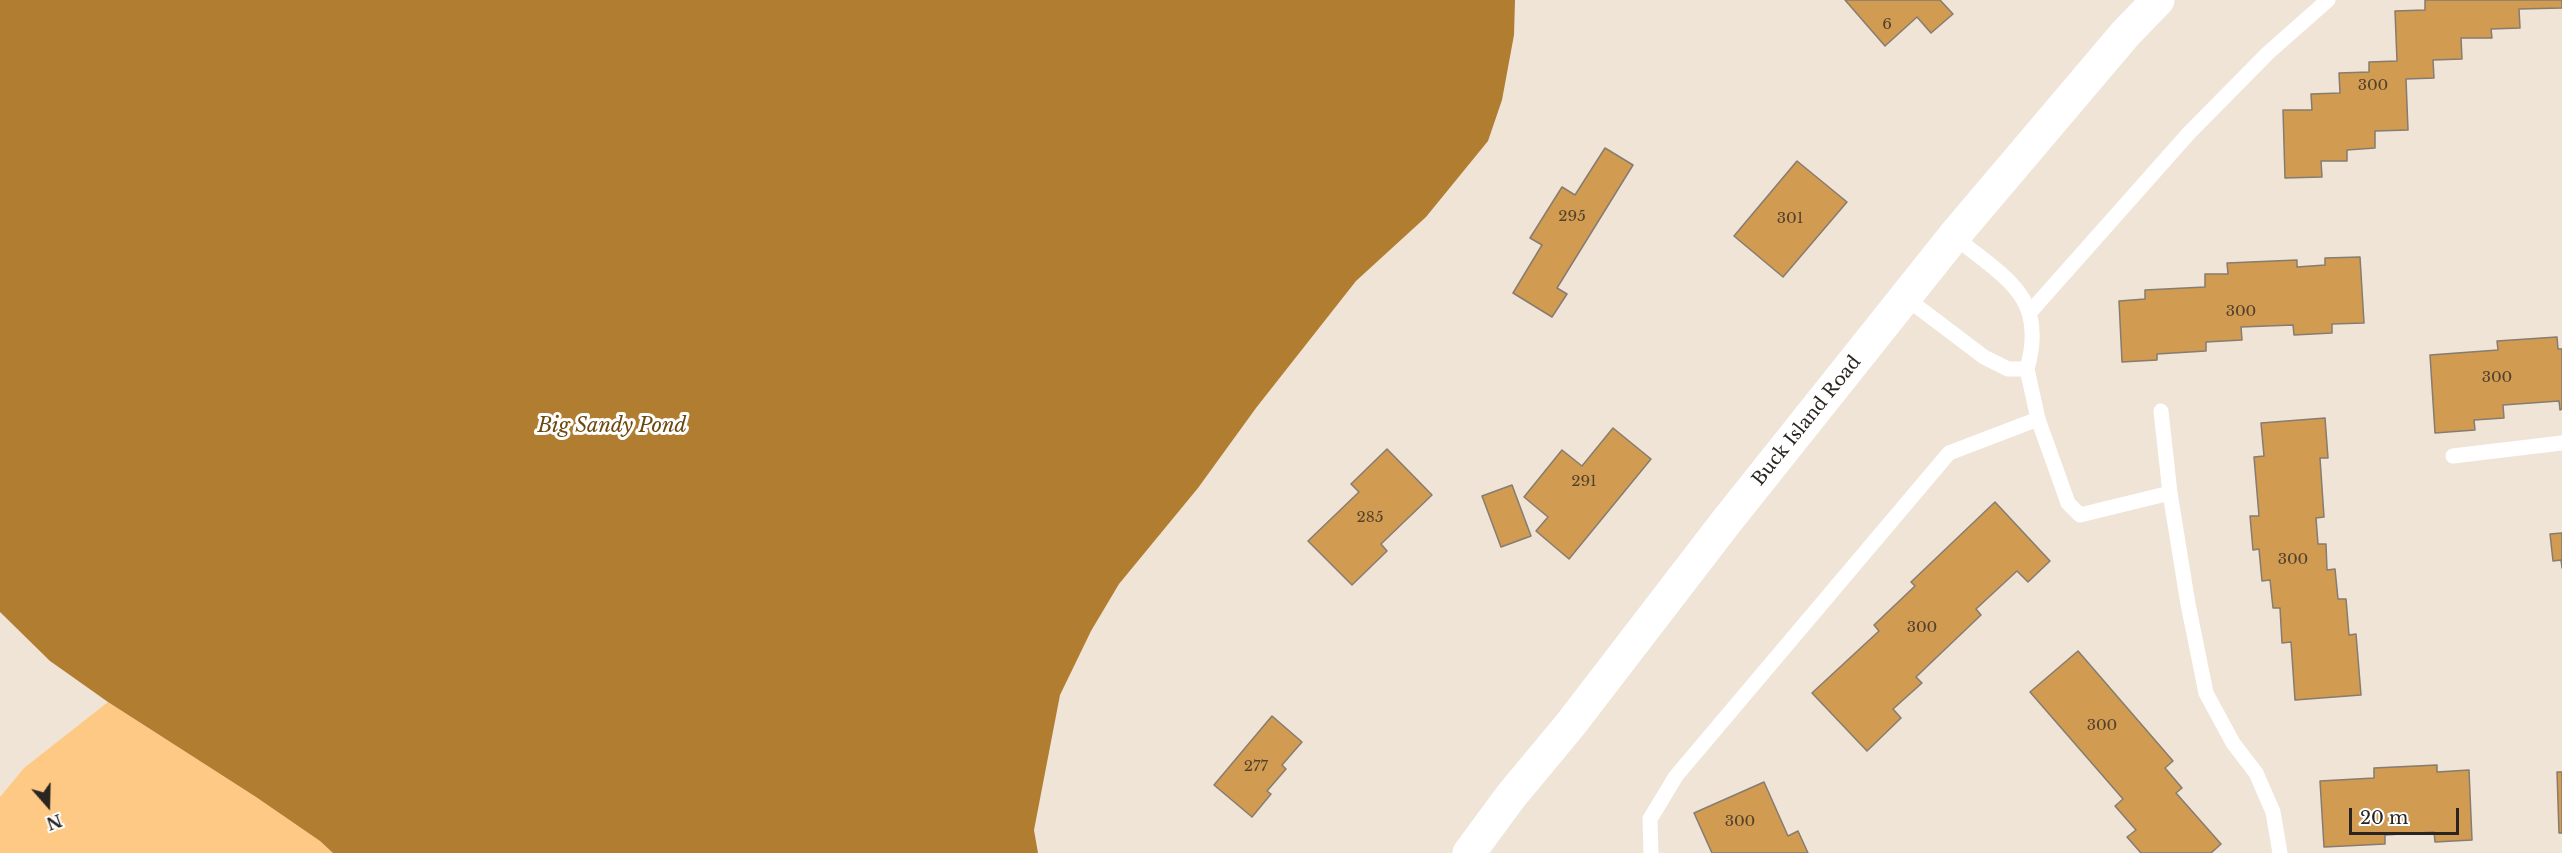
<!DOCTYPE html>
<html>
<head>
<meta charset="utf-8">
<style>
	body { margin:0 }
	#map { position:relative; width:2562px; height:853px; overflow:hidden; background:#efe4d6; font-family:"Libre Baskerville",serif }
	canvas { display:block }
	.north { position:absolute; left:18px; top:775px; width:60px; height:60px; -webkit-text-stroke:4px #fff; paint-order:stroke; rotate:160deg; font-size:16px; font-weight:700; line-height:24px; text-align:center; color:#2a2520 }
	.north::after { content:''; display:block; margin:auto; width:21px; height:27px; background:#2a2520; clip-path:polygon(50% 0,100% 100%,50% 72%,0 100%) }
	.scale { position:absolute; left:2349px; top:808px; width:110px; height:27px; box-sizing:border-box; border:3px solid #2a2520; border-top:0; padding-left:8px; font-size:18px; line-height:21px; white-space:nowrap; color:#2a2520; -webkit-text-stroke:4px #fff; paint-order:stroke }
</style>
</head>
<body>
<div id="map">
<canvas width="2562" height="853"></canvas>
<div class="north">N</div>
<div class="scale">20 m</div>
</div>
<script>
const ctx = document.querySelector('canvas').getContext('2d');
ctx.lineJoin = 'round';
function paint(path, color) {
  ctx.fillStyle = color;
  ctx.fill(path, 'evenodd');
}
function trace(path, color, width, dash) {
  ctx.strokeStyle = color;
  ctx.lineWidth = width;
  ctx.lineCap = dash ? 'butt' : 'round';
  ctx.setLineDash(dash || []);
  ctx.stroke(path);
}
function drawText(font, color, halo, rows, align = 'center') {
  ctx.font = font + ' "Libre Baskerville",serif';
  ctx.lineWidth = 6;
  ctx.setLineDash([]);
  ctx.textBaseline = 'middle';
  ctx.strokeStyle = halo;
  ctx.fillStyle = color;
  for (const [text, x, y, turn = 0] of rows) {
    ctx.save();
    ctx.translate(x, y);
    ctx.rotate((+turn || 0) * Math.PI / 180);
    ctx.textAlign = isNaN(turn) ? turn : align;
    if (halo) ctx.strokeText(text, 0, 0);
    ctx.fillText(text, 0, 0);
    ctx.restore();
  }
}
paint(new Path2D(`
	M108,702l148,95 64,44 13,12h-333v-56l24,-29z`), '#fec984');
paint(new Path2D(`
	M0,0h1515l-1,35 -12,65 -14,41 -62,76 -70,64 -100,127 -58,80 -79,96 -28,47 -31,64 -26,135 4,23h-705l-13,-12 -64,-44 -148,-95 -58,-41 -50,-49z`), '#b17d31');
const building = new Path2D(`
	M1845,0h95l13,14 -22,19 -14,-16 -32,29z
	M2425,0h137v8l-43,1 1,19 -29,1 1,9h-31l1,21 -29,1 1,18 -28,1 2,51 -33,1v17l-28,2v11h-26l1,16 -37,1 -2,-68h29l-1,-16 29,-1 -1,-20 30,-1v-10l28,-1 -2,-50 30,-1z
	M1605,148l28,17 -76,123 10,6 -15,23 -39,-24 29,-48 -12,-7 32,-51 13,8z
	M1797,161l50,41 -64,75 -49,-41z
	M2360,257l4,66 -32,1v9l-38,2 -1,-10 -52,2 1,13 -36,2v9l-49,3v6l-35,2 -3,-61 26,-2v-9l60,-3v-13h23l-1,-11 70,-3v7l28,-2v-7z
	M2557,337l1,12h4v60l-2,1 -1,-9 -56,4 1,13 -30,2 1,10 -40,3 -5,-78 68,-5 -1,-9z
	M2325,418l3,40h-8l4,59 -8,1 2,26h8l1,26 8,-1 3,30h8l3,36 7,-1 5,61 -66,5 -4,-58 -9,1 -2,-35h-7l-3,-28 -8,1 -3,-32 -6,1 -3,-34h9l-5,-59 10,-1 -3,-33z
	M1613,428l38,31 -82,100 -33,-28 12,-14 -24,-20 38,-47 20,16z
	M1387,449l45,46 -51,49 6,7 -35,34 -44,-44 51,-49 -8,-8z
	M1512,485l19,51 -30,11 -19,-51z
	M1995,502l55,59 -22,21 -11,-11 -41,38 5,6 -65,62 6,6 -29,26 8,9 -34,33 -55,-58 67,-62 -5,-6 41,-39 -4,-4z
	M2562,533v35l-1,-8 -8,1 -3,-27z
	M2078,651l95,110 -8,7 17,20 -6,5 45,51 -10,9h-70l-14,-16 9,-7 -21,-24 8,-7 -93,-107z
	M1272,716l30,26 -20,23 4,4 -19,22 4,3 -19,23 -38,-32z
	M2437,765v7l32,-2 3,70 -37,2 -1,-10 -49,3v9l-61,3 -4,-66 54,-3v-10z
	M2557,772h5v61h-3z
	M1764,782l24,54 10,-5 10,22h-96l-18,-40z`);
paint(building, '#d19b52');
trace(building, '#867c6f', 1.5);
trace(new Path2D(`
	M1906,298l78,59 24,12h19c21,-74 -23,-91 -73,-133
	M2031,311l158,-178 79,-80 60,-53
	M2027,369l11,50
	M2161,411l9,82
	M2453,456l109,-13
	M1651,853l-1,-34 26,-43 273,-323 89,-34 30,84 12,12 90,-22 18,111 18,89 27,50 23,30 17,39 7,41`), '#fff', 15);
trace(new Path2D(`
	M1469,853l42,-57 59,-71 156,-203 228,-286 172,-203 32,-33`), '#fff', 33);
drawText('15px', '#54422c', null, [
	["6",1887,25],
	["300",2373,86],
	["295",1572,217],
	["301",1790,219],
	["300",2241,312],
	["300",2497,378],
	["291",1584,482],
	["285",1370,518],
	["300",2293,560],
	["300",1922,628],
	["300",2102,726],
	["277",1256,767],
	["300",1740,822]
]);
drawText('18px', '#2a2520', '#fff', [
	["Buck Island Road",1807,421,-51]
]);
drawText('italic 20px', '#6c480f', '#fff', [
	["Big Sandy Pond",612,426]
]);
</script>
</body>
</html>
